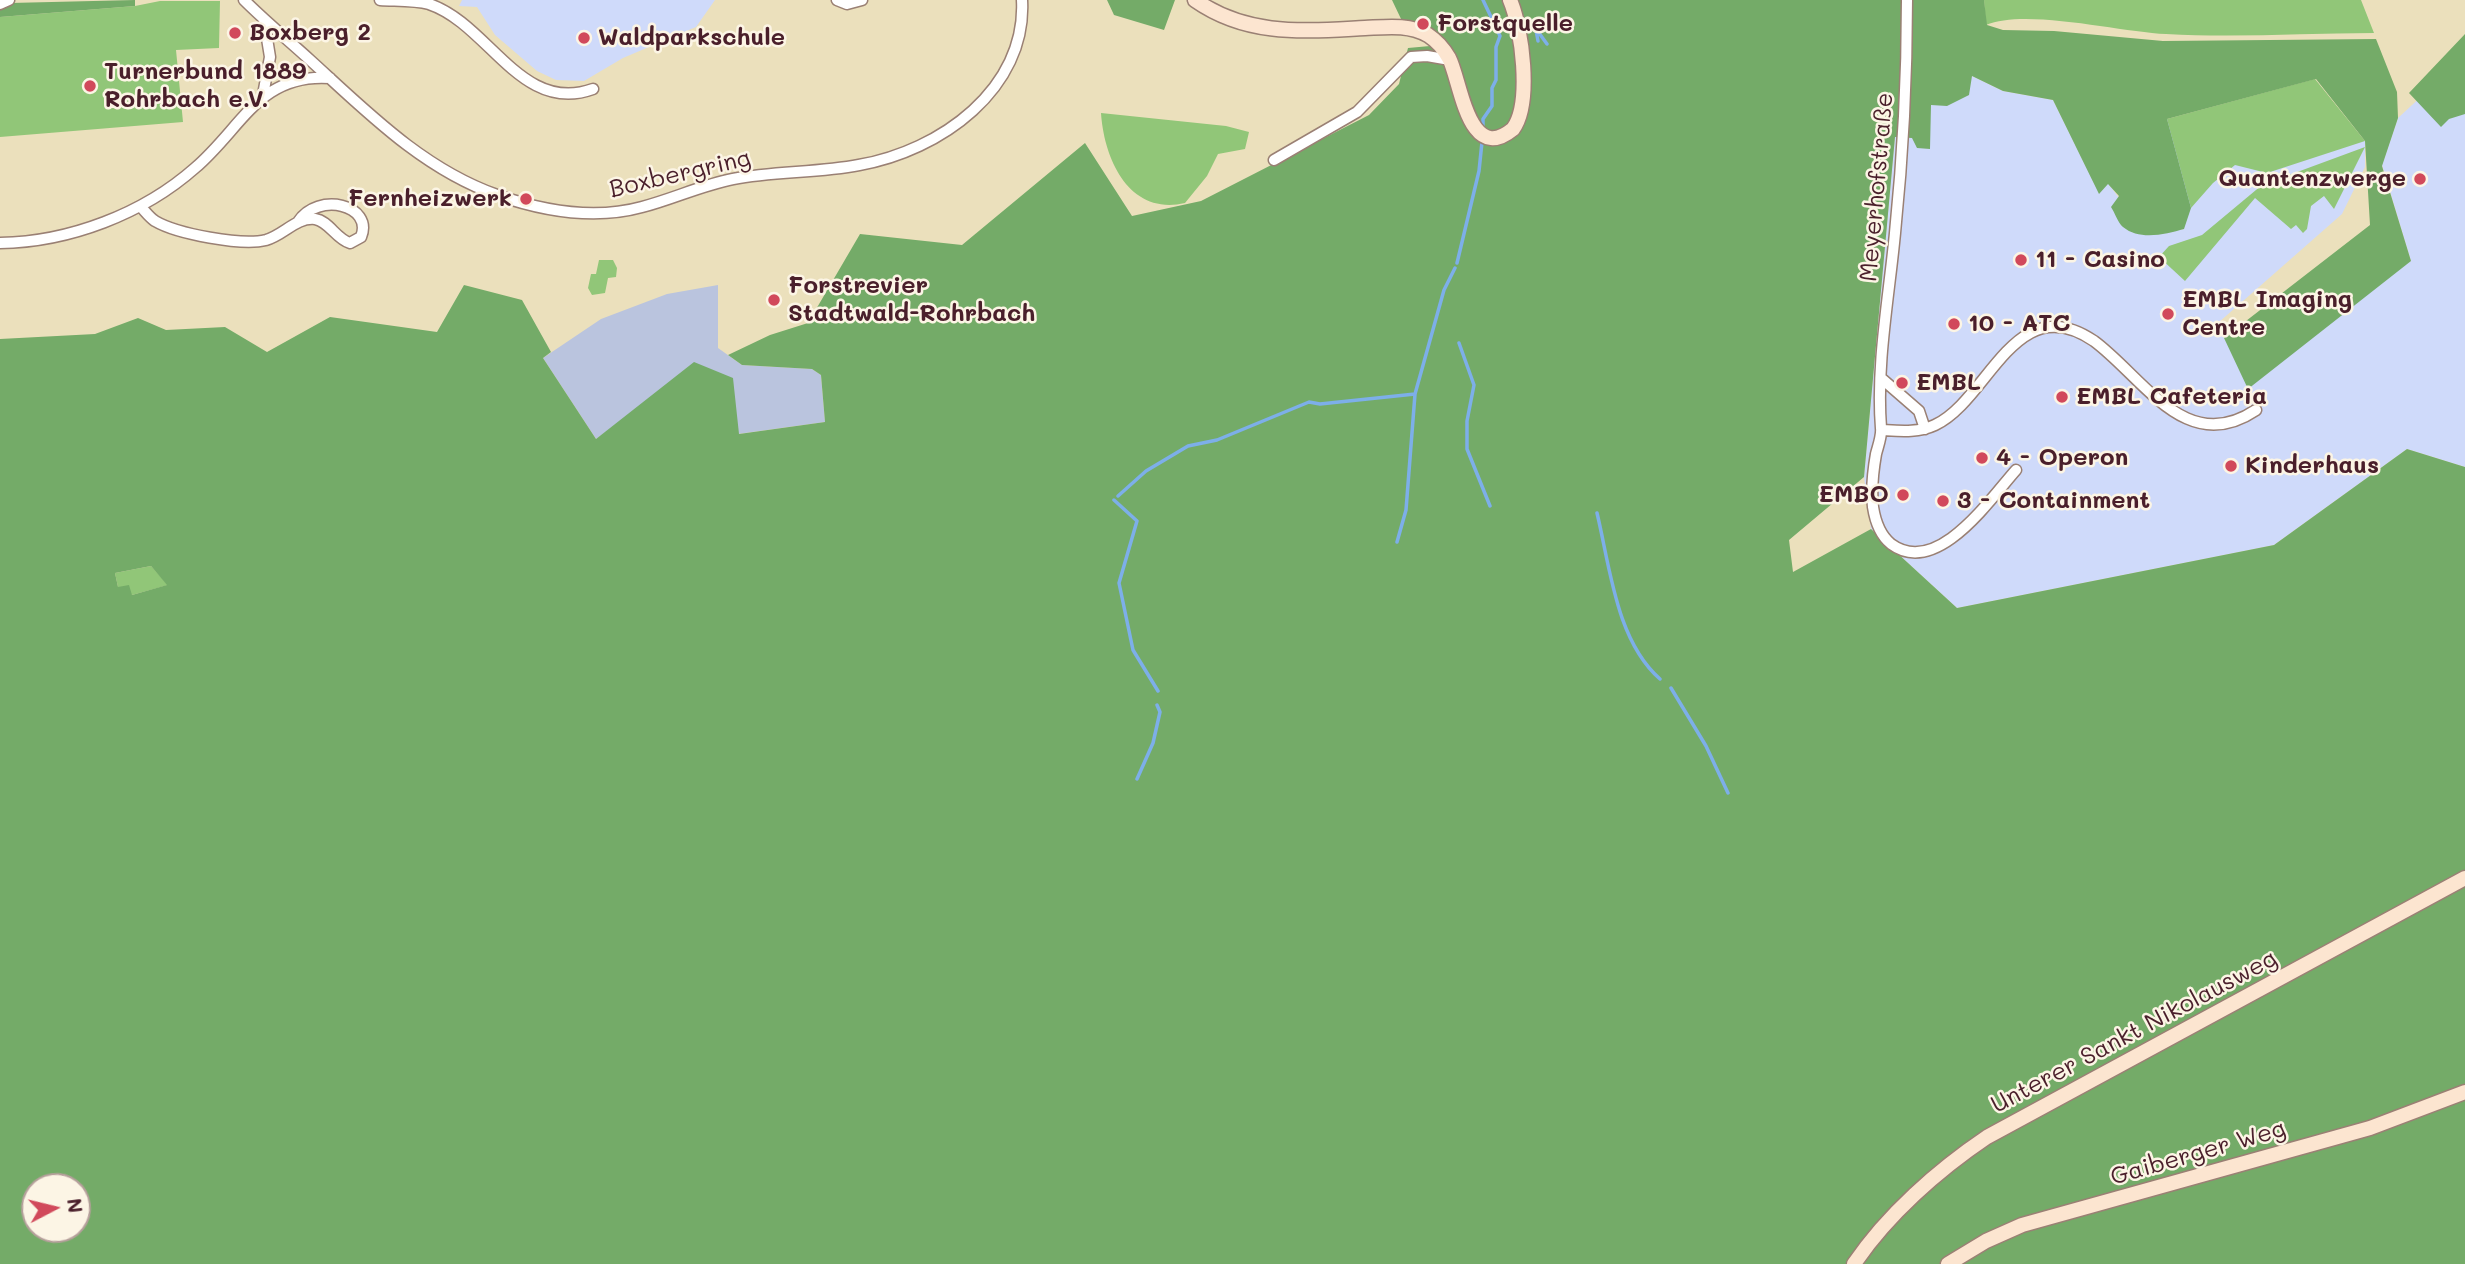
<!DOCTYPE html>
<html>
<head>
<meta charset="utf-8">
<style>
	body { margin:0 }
	#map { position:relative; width:2465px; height:1264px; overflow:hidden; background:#ebe0bc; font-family:Mali,sans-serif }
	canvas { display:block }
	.north { position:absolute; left:21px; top:1173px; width:70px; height:70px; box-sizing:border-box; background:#fcf5e5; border:2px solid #b59f9b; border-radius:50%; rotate:83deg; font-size:19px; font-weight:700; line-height:28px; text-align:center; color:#4a1f2b }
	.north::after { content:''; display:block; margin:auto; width:24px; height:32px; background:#d1495b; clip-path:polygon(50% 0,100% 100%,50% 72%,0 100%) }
</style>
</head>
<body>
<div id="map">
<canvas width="2465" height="1264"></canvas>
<div class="north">N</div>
</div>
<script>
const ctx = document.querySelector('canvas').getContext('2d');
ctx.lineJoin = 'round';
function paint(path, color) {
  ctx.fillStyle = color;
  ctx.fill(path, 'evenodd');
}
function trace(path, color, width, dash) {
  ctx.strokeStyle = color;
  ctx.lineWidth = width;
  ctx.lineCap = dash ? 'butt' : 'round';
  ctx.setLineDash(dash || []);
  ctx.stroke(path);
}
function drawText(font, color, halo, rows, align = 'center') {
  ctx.font = font + ' Mali,sans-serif';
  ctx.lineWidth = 5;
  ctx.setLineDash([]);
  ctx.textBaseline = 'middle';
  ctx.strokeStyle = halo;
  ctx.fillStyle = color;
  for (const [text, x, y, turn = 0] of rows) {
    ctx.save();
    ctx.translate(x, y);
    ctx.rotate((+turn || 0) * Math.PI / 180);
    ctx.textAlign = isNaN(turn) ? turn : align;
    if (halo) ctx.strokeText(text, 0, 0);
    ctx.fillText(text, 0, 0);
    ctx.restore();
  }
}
paint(new Path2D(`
	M462,0h253l-19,27 -73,31 -39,23 -28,-1 -19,-9 -42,-36 -18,-28 -18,-1z
	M2465,56v411l-58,-18 -133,96 -317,63 -86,-79 -7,-52 31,-341 17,2 19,-33 41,-29 31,15 50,9 46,93 9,-10 38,52 38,-6 -17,-110 198,22v26l-23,47 -124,109 6,15 187,-77 -29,-96 16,-47z`), '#cfdafa');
paint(new Path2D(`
	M718,285v63l24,17 70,4 9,6 4,47 -87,12 -118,-12 -24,17 -53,-81 58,-39 66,-25z`), '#bac4de');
paint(new Path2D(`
	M1984,0h377l13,33c-69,0 -139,5 -208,1 -46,-2 -141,-26 -180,-9z
	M160,1h60l-1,47 -43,2 7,72 -183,15v-120l135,-11z
	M2315,79l50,62 -98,32 -32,-8 -22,18 -22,25 -24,-89z
	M1101,113l125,13 23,6 -4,17 -27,5 -11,22 -22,27c-56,13 -81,-44 -84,-90z
	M2365,147l-31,62 -10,-13 -13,10 -4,23 -4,4 -7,-8 -5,4 -36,-31 -70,83 -26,-24 10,-11 33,-11 60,-50z
	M599,260h14l4,8 -1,9 -8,1 -3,15 -13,2 -4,-7 3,-14h5z
	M151,566l17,19 -36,10 -14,-8 -3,-14z`), '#91c678');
paint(new Path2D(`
	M135,0v6l-135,11v-10l10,-4z
	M1107,0h68l-11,30 -50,-15z
	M1392,0h592l3,25 16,5 51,1 109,10 213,-2 21,53 1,26 -16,48 29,95 -163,128 -24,-51 146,-113 -5,-84 -49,-62 -149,40 24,89 -7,21c-18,5 -44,12 -61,-2 -5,-4 -8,-14 -12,-20l8,-11 -11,-12 -9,10 -46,-94 -50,-9 -31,-15 -3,19 -22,11 -16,-1 -1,44 -13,-1 -5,-10 -17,-1 -31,340 -75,63 4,32 78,-43 86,79 317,-63 133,-96 58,18v797h-2465v-925l95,-5 43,-16 28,12 59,-3 42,25 63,-35 107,15 27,-47 58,15 29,52 -8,6 53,81 98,-77 39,16 6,56 86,-12 -4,-47 -9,-6 -70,-4 -14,-10 42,-20 38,-12 52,-89 102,11 123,-102 47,73 69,-15 168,-86 30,-31 9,-36 22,-2 -28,-25zM151,566l16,19 -35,10 -3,-10 -11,2 -3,-14zM35,1187h42v42h-42z
	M2465,34v80l-16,5 -8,8 -32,-34z`), '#74ab68');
trace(new Path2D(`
	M1523,22l16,11 8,11
	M1536,30l2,11
	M1483,127v-8l9,-13v-18l4,-8v-33l4,-11 -17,-36
	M1457,263l22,-92 3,-29
	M1459,343l15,42 -7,36v28l23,57
	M1118,496l28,-25 42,-25 29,-6 92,-38 11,2 95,-10
	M1114,500l23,21 -18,62 14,67 25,41
	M1597,513c13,54 19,127 63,166
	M1397,542l9,-32 9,-116 29,-104 11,-22
	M1671,688l35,58 22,47
	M1137,779l16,-36 7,-31 -3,-7`), '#7dafe9', 3.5);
const street = new Path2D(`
	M244,0c21,21 44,40 66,60 57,52 113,109 187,135 46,16 98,25 145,12 31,-8 60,-22 91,-28 42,-8 85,-6 126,-14 81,-14 168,-76 163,-165
	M380,0c16,1 34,0 49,4 60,20 92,111 164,85
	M837,0l10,4 15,-4
	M1907,0c0,78 -4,155 -12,233 -6,64 -19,131 -14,195 1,8 -3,18 -5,26 -3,17 -5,35 -3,53 2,13 7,28 18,37 46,34 99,-45 125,-74
	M0,4l9,-4
	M263,95l7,-38 -6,-37
	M1274,160l83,-48 54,-55 16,-1 23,4
	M140,206c5,5 9,11 15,15 22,13 87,25 111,19 18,-5 30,-23 49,-21 14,2 21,20 35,24l11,-6c13,-32 -43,-46 -63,-15
	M0,243c69,-1 143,-29 195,-75 47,-40 64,-95 135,-90
	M1881,378l38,33 6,18
	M1882,430c18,1 36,3 53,-5 54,-25 80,-138 159,-84 50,37 92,116 162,69`);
const secondary = new Path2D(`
	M1195,0c53,37 109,31 170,28 22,-1 43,-4 63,7 9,6 16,14 21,23 12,23 19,108 64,71 19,-26 9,-101 -3,-129
	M1854,1264c33,-49 84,-94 133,-127l478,-259
	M1948,1264l38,-23 36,-16 348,-97 95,-36`);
trace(street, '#9a8074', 13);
trace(secondary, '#9a8074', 17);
trace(street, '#fff', 10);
trace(secondary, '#fce5d0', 14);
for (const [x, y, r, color] of [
	[1423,24,7,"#d1495b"],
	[235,33,7,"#d1495b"],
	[584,38,7,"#d1495b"],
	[90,86,7,"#d1495b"],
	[2420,179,7,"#d1495b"],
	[526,199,7,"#d1495b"],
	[2021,260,7,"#d1495b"],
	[774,300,7,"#d1495b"],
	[2168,314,7,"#d1495b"],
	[1954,324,7,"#d1495b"],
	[1902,383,7,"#d1495b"],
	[2062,397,7,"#d1495b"],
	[1982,458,7,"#d1495b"],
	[2231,466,7,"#d1495b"],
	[1903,495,7,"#d1495b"],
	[1943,501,7,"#d1495b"]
]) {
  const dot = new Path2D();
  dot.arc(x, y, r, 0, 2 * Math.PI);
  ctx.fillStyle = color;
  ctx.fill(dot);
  trace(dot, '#fcf5e5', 2.5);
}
drawText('bold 24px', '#4a1f2b', '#fcf5e5', [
	["Forstquelle",1437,24],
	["Boxberg 2",249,33],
	["Waldparkschule",598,38],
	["Turnerbund 1889",104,72],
	["Rohrbach e.V.",104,100],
	["Quantenzwerge",2406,179,"right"],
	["Fernheizwerk",512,199,"right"],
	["11 - Casino",2035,260],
	["Forstrevier",788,286],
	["Stadtwald-Rohrbach",788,314],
	["EMBL Imaging",2182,300],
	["Centre",2182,328],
	["10 - ATC",1968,324],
	["EMBL",1916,383],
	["EMBL Cafeteria",2076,397],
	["4 - Operon",1996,458],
	["Kinderhaus",2245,466],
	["EMBO",1889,495,"right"],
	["3 - Containment",1957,501]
], 'left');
drawText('24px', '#4a1f2b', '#fcf5e5', [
	["Boxbergring",680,174,-13],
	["Meyerhofstraße",1877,187,-85],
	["Unterer Sankt Nikolausweg",2134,1032,-28],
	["Gaiberger Weg",2198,1153,-16]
]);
</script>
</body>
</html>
